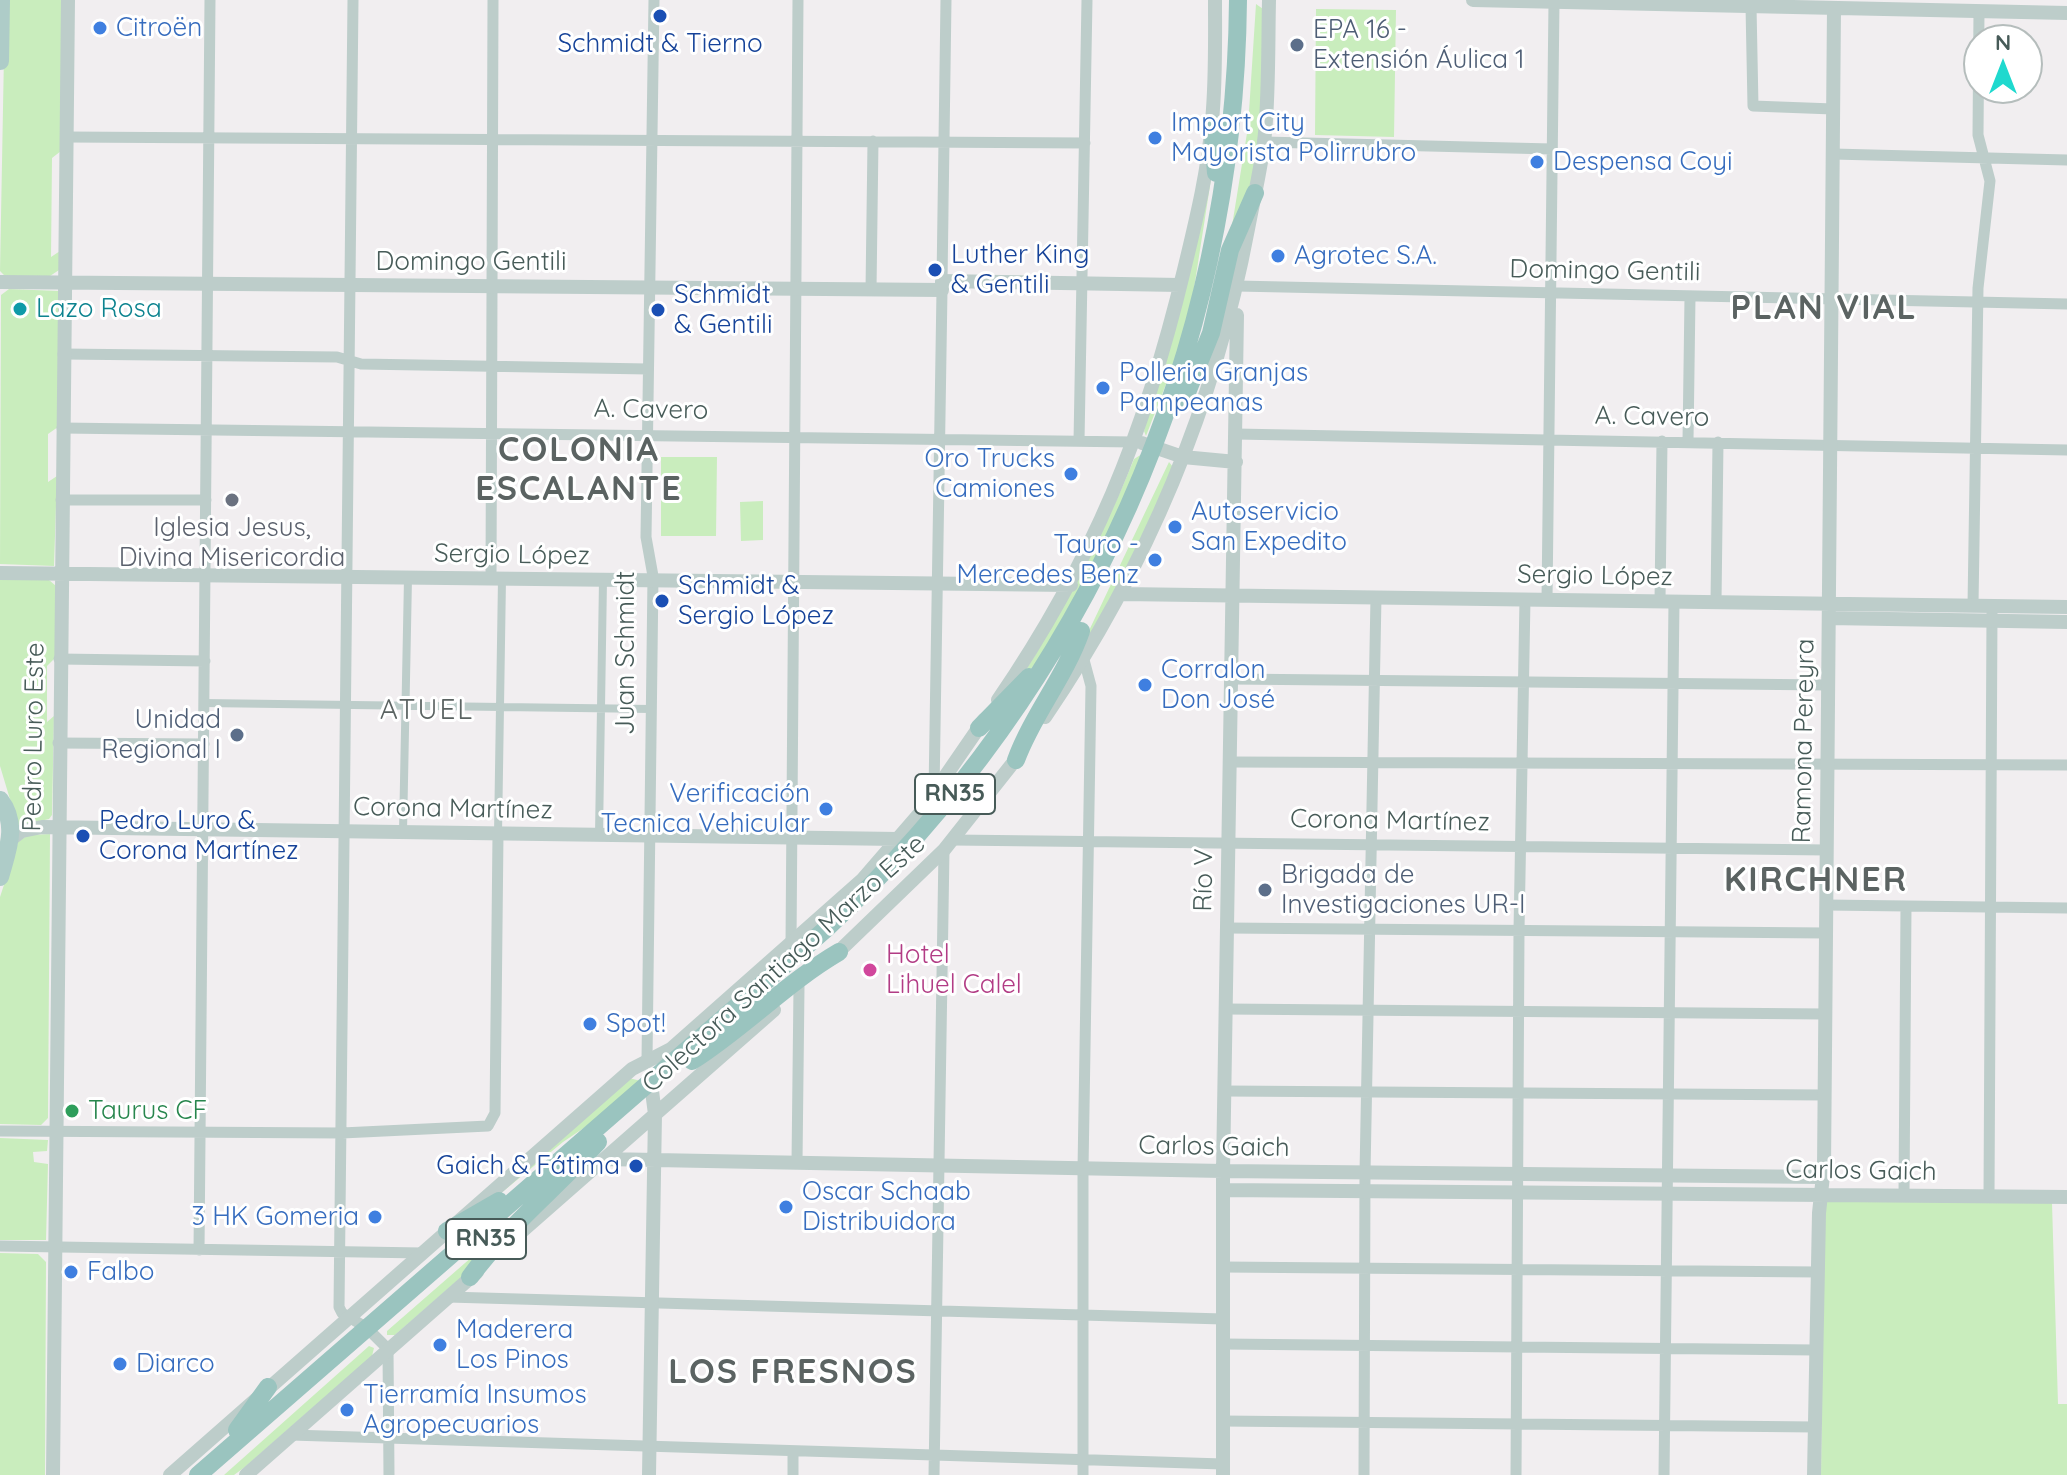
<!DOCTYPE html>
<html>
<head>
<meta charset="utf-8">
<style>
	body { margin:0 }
	#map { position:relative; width:2067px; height:1475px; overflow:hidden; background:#f1eef0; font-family:Quicksand,sans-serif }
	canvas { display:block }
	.north { position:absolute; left:1963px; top:24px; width:80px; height:80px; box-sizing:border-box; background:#fff; border:2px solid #b5bdbc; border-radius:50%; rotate:0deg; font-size:22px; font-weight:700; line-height:32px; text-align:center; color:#475b58 }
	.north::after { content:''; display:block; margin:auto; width:28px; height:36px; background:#1fd9ce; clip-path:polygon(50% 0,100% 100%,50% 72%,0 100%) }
</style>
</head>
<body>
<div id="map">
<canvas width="2067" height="1475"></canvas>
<div class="north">N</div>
</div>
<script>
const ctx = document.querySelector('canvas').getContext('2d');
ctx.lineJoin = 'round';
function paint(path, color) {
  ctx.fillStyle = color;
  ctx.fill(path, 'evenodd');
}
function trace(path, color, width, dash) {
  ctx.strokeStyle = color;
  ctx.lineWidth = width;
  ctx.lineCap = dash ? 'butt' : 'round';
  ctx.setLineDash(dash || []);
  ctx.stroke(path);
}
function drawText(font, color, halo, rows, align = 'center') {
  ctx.font = font + ' Quicksand,sans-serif';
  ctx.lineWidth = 6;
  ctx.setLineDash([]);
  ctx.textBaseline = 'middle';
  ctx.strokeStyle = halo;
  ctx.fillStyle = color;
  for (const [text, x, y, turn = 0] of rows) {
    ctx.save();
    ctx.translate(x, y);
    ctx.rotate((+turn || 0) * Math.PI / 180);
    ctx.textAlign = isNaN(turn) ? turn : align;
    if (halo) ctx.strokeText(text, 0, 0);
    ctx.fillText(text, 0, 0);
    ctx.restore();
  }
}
paint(new Path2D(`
	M5,0h56v151l-9,7 -1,99 9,-6 -1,19 -9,6h-45l-5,-5z
	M1256,4l7,5 -1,110 -9,64 -22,49 17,-105z
	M1316,9l80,1 -2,127 -79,-2z
	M1214,160l-26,167 -42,109 -2,-5z
	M9,289l50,2 -1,136 -10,7v48l9,-6 -3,90 -54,-2 1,-269z
	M1142,454l-17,55 -87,152 -21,23c46,-72 85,-146 117,-225z
	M661,457h56l-1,79h-55z
	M1169,462l4,5 -46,107 -51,84z
	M763,501v39l-22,1 -1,-39z
	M0,580h49l7,6 -1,72 -8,8v56l7,-6 -2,99 -3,4 -31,7 -18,-60z
	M50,834l-2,284 -7,7 -41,-1v-227l18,-55 10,-7z
	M629,1078l12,3 -29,28 -49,33 -80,66z
	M0,1138l48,2 -1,11 -14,1 1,10 14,2 -2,76h-46z
	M1824,1201l228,2 6,201h9v71h-246z
	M496,1236l-31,38 -70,61h-8v-4z
	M0,1253l38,1 8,8 -1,213h-45z
	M369,1346l5,2 -2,8 -127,111 -11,8h-10z`), '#c9edbd');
trace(new Path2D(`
	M204,703l447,6
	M403,832l5,-254
	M498,834l4,-255
	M599,835l4,-255`), '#bdcdca', 8);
trace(new Path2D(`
	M353,0l-14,1307 3,6 25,15
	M1751,6l2,100 80,3
	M66,137l1019,6
	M1264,142l288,7
	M1833,154l234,6
	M942,281l4,-281
	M1237,286l830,18
	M871,290l2,-149
	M63,354l274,3 24,7 287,5
	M62,428l1072,14
	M1236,434l831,16
	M1079,441l8,-441
	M1688,441l2,-144
	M61,500h145
	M491,579l2,-579
	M1547,600l7,-598
	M1660,601l2,-160
	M1716,602l2,-160
	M1973,605l5,-317 12,-107 -12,-46 1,-124
	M59,659l146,2
	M1232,679l596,6
	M58,743l146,1
	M1230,762l837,3
	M934,792l8,-502
	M953,840l874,10
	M1826,905l241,3
	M1227,928l599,5
	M791,945l7,-945
	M1226,1009l599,5
	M647,1060l6,-484 -7,-39 8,-537
	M1225,1091l599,4
	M0,1131l342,2 146,-7 7,-13 3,-279
	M797,1162l2,-175
	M1904,1195l2,-289
	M1989,1196l3,-583
	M0,1246l422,7
	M199,1250l11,-1250
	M1223,1267l595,5
	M448,1297l775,22
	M364,1325l24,24 1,126
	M1223,1344l593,6
	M1223,1421l592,6
	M291,1435l932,29
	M793,1475v-24
	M934,1475l10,-625
	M1083,1475v-306l8,-483 -7,-26
	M1364,1475l1,-302 11,-576
	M1516,1475l3,-545 6,-331
	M1664,1475l10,-874`), '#bdcdca', 11);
trace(new Path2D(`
	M1473,0l594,13
	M0,282l942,8v-9l238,4
	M1142,443l41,14 53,5
	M0,573l1071,12
	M1122,594l945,13
	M1829,618l238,4
	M998,700c95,-139 147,-267 186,-430 12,-50 24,-98 28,-149 4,-40 3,-81 3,-121
	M1045,717c101,-148 170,-312 203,-488 6,-32 14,-64 17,-96 4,-44 3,-89 4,-133
	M10,840l12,-9 20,-4 856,12
	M831,959l113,-109 76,-96
	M604,1159l619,12 600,6
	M1223,1190l844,7
	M504,1247l270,-237
	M53,1475l15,-1475
	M170,1475l462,-406 39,-20 191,-169 58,-67 64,-93
	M246,1475l231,-203
	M649,1475l6,-361 -5,-38
	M1223,1475v-304l14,-856
	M1814,1475l5,-262 5,-47 10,-1158`), '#bdcdca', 14);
trace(new Path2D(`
	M0,61l1,-61
	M0,800c19,25 7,51 0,77`), '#aeccc8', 18);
trace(new Path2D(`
	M1212,124l4,49
	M1184,400l27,-67 19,-83 25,-57
	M979,728l50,-51
	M1016,760c17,-46 49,-83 65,-129
	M692,1061c52,-33 94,-78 147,-109
	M447,1231l52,-30
	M470,1277c37,-50 86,-89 128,-135
	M237,1430l31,-43
	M198,1475l629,-547c259,-241 408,-574 411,-928`), '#9ac4bf', 18);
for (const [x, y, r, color] of [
	[660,16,8,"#1a4fb4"],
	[100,28,8,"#3f7fe0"],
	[1297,45,8,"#5c6f8a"],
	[1155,138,8,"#3f7fe0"],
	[1537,162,8,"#3f7fe0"],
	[1278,256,8,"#3f7fe0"],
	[935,270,8,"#1a4fb4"],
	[20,309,8,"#0f9aa8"],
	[658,310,8,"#1a4fb4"],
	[1103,388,8,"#3f7fe0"],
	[1071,474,8,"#3f7fe0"],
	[232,500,8,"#6b7280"],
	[1175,527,8,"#3f7fe0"],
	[1155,560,8,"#3f7fe0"],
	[662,601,8,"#1a4fb4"],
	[1145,685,8,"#3f7fe0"],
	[237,735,8,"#5c6f8a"],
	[826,809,8,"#3f7fe0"],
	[83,836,8,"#1a4fb4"],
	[1265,890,8,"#5c6f8a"],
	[870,970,8,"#d1479c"],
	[590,1024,8,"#3f7fe0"],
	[72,1111,8,"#2e9e5b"],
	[636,1166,8,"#1a4fb4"],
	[786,1207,8,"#3f7fe0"],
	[375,1217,8,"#3f7fe0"],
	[71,1272,8,"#3f7fe0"],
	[440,1345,8,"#3f7fe0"],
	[120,1364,8,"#3f7fe0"],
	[347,1410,8,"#3f7fe0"]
]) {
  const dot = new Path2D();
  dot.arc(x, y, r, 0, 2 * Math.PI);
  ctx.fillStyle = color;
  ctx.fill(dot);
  trace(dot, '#fff', 3);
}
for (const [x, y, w] of [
	[955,794,80],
	[486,1239,80]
]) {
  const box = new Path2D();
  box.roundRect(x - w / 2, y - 20, w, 40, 6);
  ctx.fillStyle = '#fff';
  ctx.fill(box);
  trace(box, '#475b58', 2);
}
drawText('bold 24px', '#475b58', null, [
	["RN35",955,794],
	["RN35",486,1239]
]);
drawText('26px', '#366cbe', '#fff', [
	["Citroën",116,28],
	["Import City",1171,123],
	["Mayorista Polirrubro",1171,153],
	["Despensa Coyi",1553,162],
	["Agrotec S.A.",1294,256],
	["Polleria Granjas",1119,373],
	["Pampeanas",1119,403],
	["Oro Trucks",1055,459,"right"],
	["Camiones",1055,489,"right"],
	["Autoservicio",1191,512],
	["San Expedito",1191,542],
	["Tauro -",1139,545,"right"],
	["Mercedes Benz",1139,575,"right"],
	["Corralon",1161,670],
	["Don José",1161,700],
	["Verificación",810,794,"right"],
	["Tecnica Vehicular",810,824,"right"],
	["Spot!",606,1024],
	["Oscar Schaab",802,1192],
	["Distribuidora",802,1222],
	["3 HK Gomeria",359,1217,"right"],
	["Falbo",87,1272],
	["Maderera",456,1330],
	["Los Pinos",456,1360],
	["Diarco",136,1364],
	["Tierramía Insumos",363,1395],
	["Agropecuarios",363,1425]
], 'left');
drawText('26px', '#4e5e75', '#fff', [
	["EPA 16 -",1313,30],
	["Extensión Áulica 1",1313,60],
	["Unidad",221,720,"right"],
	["Regional I",221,750,"right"],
	["Brigada de",1281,875],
	["Investigaciones UR-I",1281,905]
], 'left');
drawText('26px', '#164399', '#fff', [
	["Schmidt & Tierno",660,44,"center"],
	["Luther King",951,255],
	["& Gentili",951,285],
	["Schmidt",674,295],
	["& Gentili",674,325],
	["Schmidt &",678,586],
	["Sergio López",678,616],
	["Pedro Luro &",99,821],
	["Corona Martínez",99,851],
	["Gaich & Fátima",620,1166,"right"]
], 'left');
drawText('26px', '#475b58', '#fff', [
	["Domingo Gentili",471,262],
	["Domingo Gentili",1605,271,1],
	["A. Cavero",651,410,1],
	["A. Cavero",1652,417,1],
	["Sergio López",512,555,1],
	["Sergio López",1595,576,1],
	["Juan Schmidt",626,653,-90],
	["Pedro Luro Este",34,737,-89],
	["Ramona Pereyra",1804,741,-89],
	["Corona Martínez",453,809,1],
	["Corona Martínez",1390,821,1],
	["Río V",1204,880,-89],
	["Colectora Santiago Marzo Este",784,964,-42],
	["Carlos Gaich",1214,1147,1],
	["Carlos Gaich",1861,1171,1]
]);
drawText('26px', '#0d838f', '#fff', [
	["Lazo Rosa",36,309]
], 'left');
drawText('26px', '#5b616d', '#fff', [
	["Iglesia Jesus,",232,528],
	["Divina Misericordia",232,558]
]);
drawText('26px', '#b23c85', '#fff', [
	["Hotel",886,955],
	["Lihuel Calel",886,985]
], 'left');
drawText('26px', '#27864d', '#fff', [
	["Taurus CF",88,1111]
], 'left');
ctx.letterSpacing = '2px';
drawText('28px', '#5b6362', '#fff', [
	["ATUEL",427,711]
]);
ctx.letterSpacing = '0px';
ctx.letterSpacing = '2px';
drawText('bold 34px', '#5b6362', '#fff', [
	["PLAN VIAL",1824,309],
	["COLONIA",579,451],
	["ESCALANTE",579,490],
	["KIRCHNER",1816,881],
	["LOS FRESNOS",793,1373]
]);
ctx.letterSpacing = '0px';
</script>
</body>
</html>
